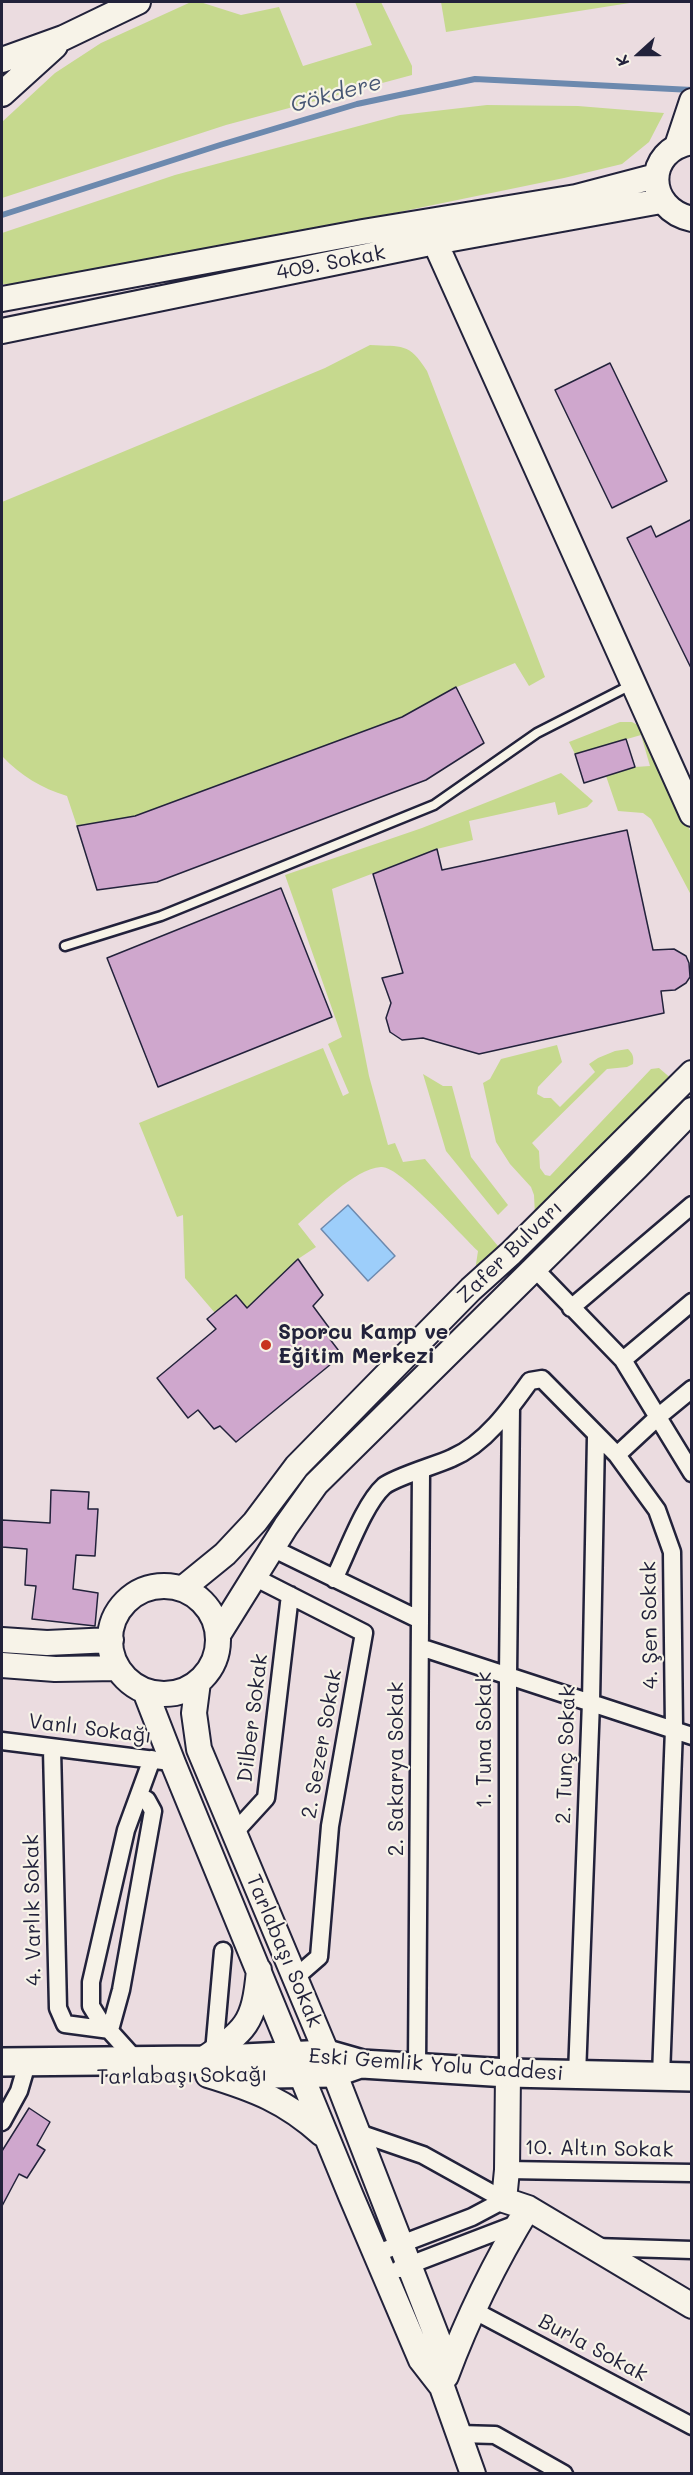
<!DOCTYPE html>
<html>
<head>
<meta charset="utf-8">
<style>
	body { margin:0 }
	#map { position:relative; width:693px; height:2475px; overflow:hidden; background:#ebdce0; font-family:Mali,sans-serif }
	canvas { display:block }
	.frame { position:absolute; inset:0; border:3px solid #22223b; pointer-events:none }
	.north { position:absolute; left:609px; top:24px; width:60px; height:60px; -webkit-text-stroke:4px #f7f3e8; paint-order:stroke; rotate:249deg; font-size:16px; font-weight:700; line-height:24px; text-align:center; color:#22223b }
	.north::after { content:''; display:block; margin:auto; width:21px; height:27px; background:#22223b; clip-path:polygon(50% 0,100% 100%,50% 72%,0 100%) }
</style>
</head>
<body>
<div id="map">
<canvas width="693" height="2475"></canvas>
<div class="frame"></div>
<div class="north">K</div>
</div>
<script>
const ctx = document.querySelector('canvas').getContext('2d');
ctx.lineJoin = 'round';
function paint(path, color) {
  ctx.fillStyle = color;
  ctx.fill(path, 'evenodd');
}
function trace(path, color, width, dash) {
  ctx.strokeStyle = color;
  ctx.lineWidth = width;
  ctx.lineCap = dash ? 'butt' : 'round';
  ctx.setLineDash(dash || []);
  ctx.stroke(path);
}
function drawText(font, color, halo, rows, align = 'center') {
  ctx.font = font + ' Mali,sans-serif';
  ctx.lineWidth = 4.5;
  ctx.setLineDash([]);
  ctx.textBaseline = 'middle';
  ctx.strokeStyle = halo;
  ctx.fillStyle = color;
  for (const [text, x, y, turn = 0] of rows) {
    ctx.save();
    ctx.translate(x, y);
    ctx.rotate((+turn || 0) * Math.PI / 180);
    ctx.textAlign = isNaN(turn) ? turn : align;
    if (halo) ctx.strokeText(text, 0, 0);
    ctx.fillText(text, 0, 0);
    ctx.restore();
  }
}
paint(new Path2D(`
	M191,2h9l41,13 38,-8 24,59 69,-21 -17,-43h26l31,64v9l-186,50 -224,73v-76l53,-49 46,-30z
	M441,2h195l-190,30z
	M487,105l91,1 86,7 -15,29 -27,22 -58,14 -223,46 -315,60h-24v-51l173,-58 225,-60z
	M370,345c32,2 39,-3 57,26l118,306 -16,9 -14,-23 -58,24 -55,30 -267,99 -58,10 -10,-30c-26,-8 -46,-20 -65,-40v-254l323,-134z
	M620,722h12l11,6 18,31 30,74v62l-40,-76 -8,-6 -25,-2 -12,-35 29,-9 15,-1 -9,-31 -66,19 -6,-12z
	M561,773l32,28 -6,6 -29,8 -3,-13 -86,19 4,19 -36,9 -105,40 37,187 19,69 7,-2 8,19 22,-3 78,93 -28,19 3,-20c-16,-15 -79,-86 -97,-84 -27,2 -63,40 -83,57l18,23 -18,12 -51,49 -11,-13 -21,18 -30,-35 -2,-63 -6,2 -38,-94 184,-75 20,48 6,-3 -21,-49 14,-7 -57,-162 137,-47z
	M557,1045l5,17 -24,25 -1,7 7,4h7l9,9 35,-35 -6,-8 9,-6 17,-7 13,-2c5,5 6,8 5,15l-6,3 -20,2 -75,74 7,8 1,17 5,7 5,1 101,-107 8,-1 14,12 -138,136 -1,-21 -3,-8 -21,-23 -14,-22 -13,-59 7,-4 11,-20z
	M423,1074l20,12h9l19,71 37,48 -10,10 -52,-64z`), '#c6d98e');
const water = new Path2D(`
	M348,1205l47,51 -27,25 -47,-52z`);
paint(water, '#9dcefa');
trace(water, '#6c89ae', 1.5);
trace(new Path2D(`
	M2,215l218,-70 137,-41 118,-25 217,11`), '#6c89ae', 6);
const building = new Path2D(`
	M610,363l57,118 -55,27 -57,-118z
	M692,519v151l-65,-132 24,-12 5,11z
	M456,687l28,56 -58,37 -269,102 -60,8 -20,-64 58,-10 267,-99z
	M626,739l9,28 -51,16 -9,-29z
	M627,830l26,120 21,-1 12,7 3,7 1,14 -4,6 -11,7 -14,1 3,22 -185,41 -56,-16 -21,2 -12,-8 -4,-14 5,-15 -9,-25 21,-5 -30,-99 64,-25 5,21z
	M281,888l51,129 -174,70 -51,-129z
	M298,1259l25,36 -10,11 17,23 -4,5 16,21 -106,87 -16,-16 -6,3 -16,-19 -10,8 -31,-40 59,-49 -9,-10 29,-24 11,13z
	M51,1490l38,2 -1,17h10l-3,47 -19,-1 -3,34 25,4 -3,33 -63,-7 4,-33 -11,-1 2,-36 -25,-2v-27l48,3z
	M29,2108l21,14 -13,23 8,5 -18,28 -8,-4 -17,32v-55z`);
paint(building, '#cfa7cd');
trace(building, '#22223b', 1.5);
const lane = new Path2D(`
	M65,946l96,-30 273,-111 103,-72 96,-49`);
const street = new Path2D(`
	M534,1268l89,92 69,113
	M571,1308l121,-103
	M623,1360l69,-58
	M617,1455l42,-39 33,-27
	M272,1548l148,72
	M254,1577l110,56 -34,193 -11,131 -23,20
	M334,1579c13,-26 30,-75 50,-93 11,-9 53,-21 68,-28 33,-14 58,-49 78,-77l12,-2 75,76 40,55 15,42 2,177 -13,347
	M420,1647l272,89
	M2,1741l161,20
	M52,1749l6,259 7,16 45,6
	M234,1833l32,-35 24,-203
	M110,2030l11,-40 32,-179 -6,-11 -8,-4
	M214,2052l9,-101
	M137,2061l-38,-42 -8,-13v-24l35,-152 26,-71
	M417,2066l4,-595
	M508,2073v-398l3,-268
	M577,2075l14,-373 5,-265
	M2,2122l17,-31 5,-17
	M356,2132l67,23 81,45 -32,17 -97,37
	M507,2170l185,3
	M595,2247l97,3
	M399,2269l120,-46
	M473,2310l219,116
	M459,2434l36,1 69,39`);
const secondary = new Path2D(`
	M2,60l61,-22 75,-36
	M2,94l53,-48
	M692,142c-48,8 -47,67 0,77
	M677,146l15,-45
	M429,229l263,585
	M2,299l361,-67 213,-35 80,-21
	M2,331l433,-89 226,-41
	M110 1640a54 54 0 1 1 108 0a54 54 0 1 1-108 0Z
	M182,1589l43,-35 30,-32 42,-56 174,-177 40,-36 181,-180
	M218,1635l68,-109 30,-42 321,-317 55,-57
	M2,1640l45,3 64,-3
	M2,1665l53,4 63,-1
	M198,1682l-4,31 5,36 128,305 117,301 -2,32
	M145,1691l28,72 178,433 70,164 21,27 31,87
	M202,2060c44,-30 52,-35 57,-90
	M208,2075c46,14 78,26 114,59
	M528,2208l164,98
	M446,2376c22,-59 49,-114 82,-168l-24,-8 3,-30 1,-97`);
const primary = new Path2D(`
	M2,2062l200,-2 125,-6 35,10 146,9 184,4
	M271,2074l63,-1 26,-9`);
trace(lane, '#22223b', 13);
trace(street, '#22223b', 21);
trace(secondary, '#22223b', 28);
trace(primary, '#22223b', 32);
trace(lane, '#f7f3e8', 8);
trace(street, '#f7f3e8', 16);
trace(secondary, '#f7f3e8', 24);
trace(primary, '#f7f3e8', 27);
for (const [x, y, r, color] of [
	[266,1345,6,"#c8321e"]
]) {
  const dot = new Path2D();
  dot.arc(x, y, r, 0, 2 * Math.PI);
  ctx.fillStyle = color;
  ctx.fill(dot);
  trace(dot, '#f7f3e8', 2);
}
drawText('21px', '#22223b', '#f7f3e8', [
	["409. Sokak",331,263,-11],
	["Zafer Bulvarı",510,1252,-44],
	["4. Şen Sokak",650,1625,-91],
	["Dilber Sokak",253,1718,-83],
	["Vanlı Sokağı",90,1729,7],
	["1. Tuna Sokak",485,1740,-90],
	["2. Sezer Sokak",322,1744,-80],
	["2. Tunç Sokak",566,1755,-88],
	["2. Sakarya Sokak",397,1769,-90],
	["4. Varlık Sokak",33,1910,-91],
	["Tarlabaşı Sokak",284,1951,67],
	["Eski Gemlik Yolu Caddesi",436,2065,4],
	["Tarlabaşı Sokağı",182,2076,-1],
	["10. Altın Sokak",599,2149,1],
	["Burla Sokak",593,2348,28]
]);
drawText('bold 21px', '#22223b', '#f7f3e8', [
	["Sporcu Kamp ve",278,1333],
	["Eğitim Merkezi",278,1357]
], 'left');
drawText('italic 22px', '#475674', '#f7f3e8', [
	["Gökdere",336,94,-15]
]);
</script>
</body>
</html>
